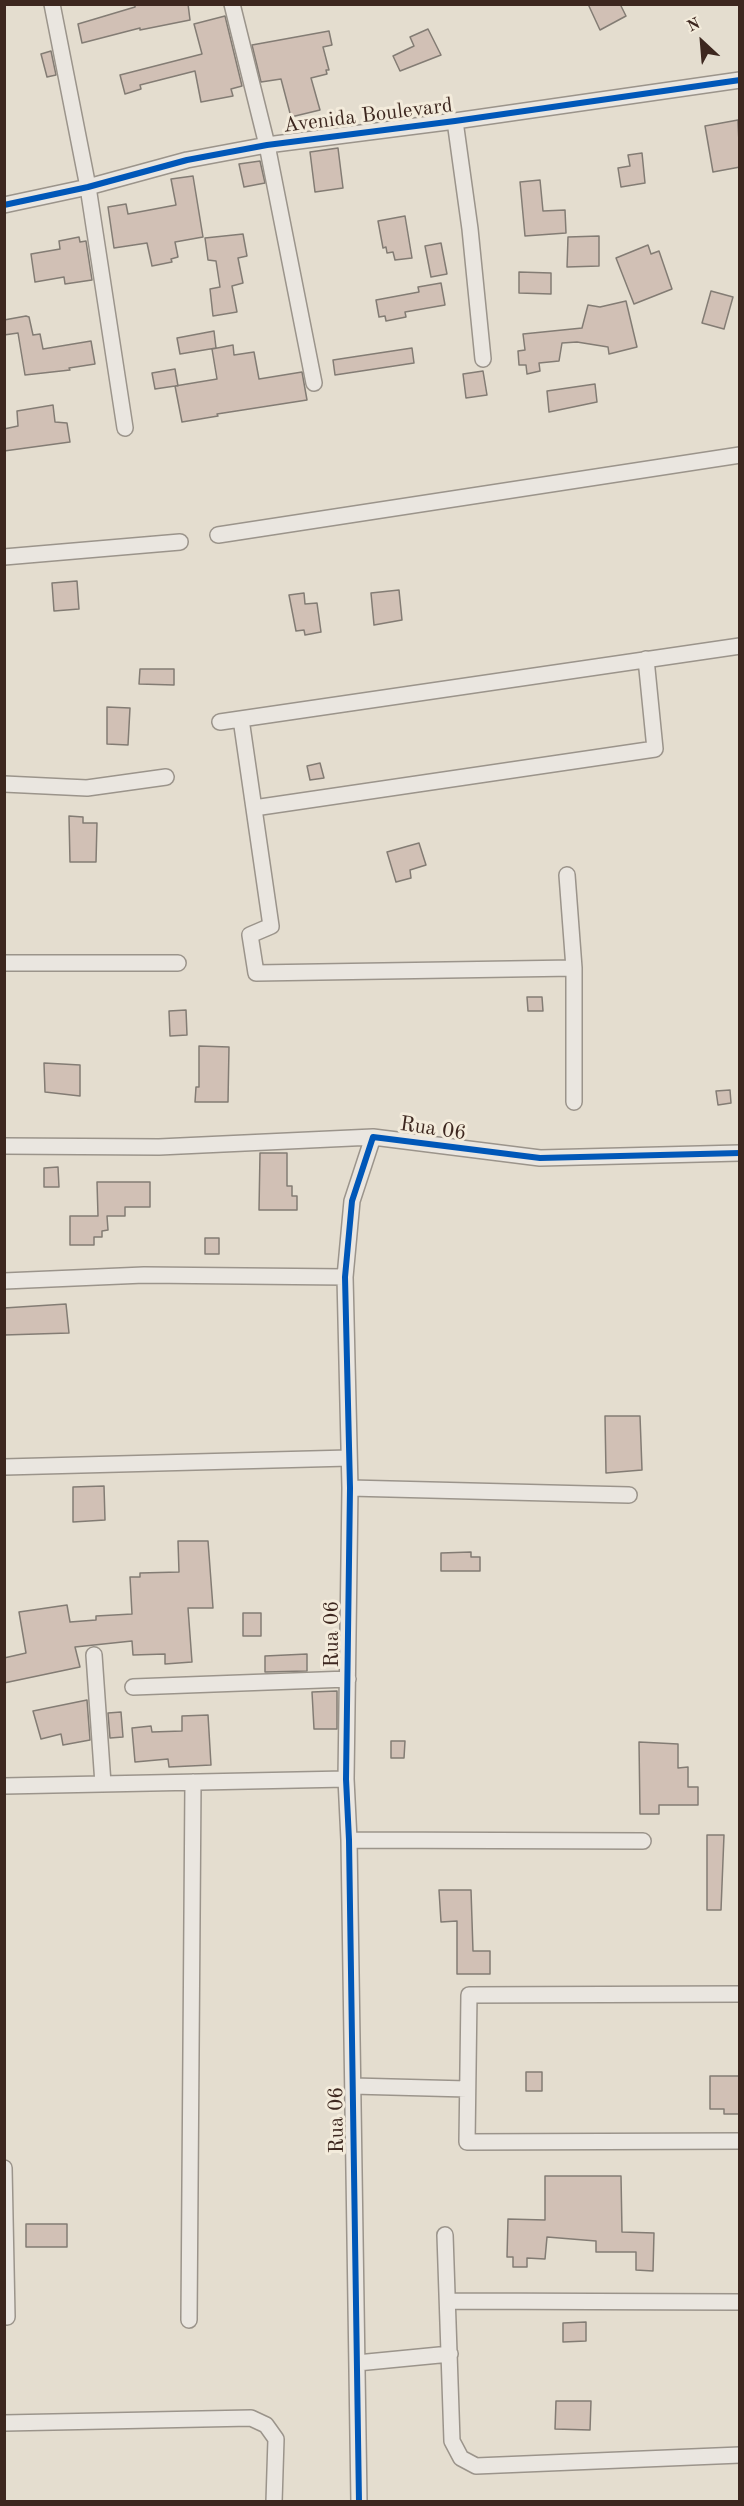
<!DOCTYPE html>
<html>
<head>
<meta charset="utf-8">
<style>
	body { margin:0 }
	#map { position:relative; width:744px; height:2506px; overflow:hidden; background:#e4ddcf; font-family:"Old Standard TT",serif }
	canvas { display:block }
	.frame { position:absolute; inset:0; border:6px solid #3d271f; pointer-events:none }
	.north { position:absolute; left:672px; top:12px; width:60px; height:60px; -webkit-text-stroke:4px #f3ebdb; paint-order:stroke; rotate:334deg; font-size:16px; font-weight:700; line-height:24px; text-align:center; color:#3d271f }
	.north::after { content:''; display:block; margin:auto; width:21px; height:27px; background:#3d271f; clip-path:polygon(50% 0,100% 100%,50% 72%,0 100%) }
</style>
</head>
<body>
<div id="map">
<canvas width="744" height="2506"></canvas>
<div class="frame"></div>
<div class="north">N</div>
</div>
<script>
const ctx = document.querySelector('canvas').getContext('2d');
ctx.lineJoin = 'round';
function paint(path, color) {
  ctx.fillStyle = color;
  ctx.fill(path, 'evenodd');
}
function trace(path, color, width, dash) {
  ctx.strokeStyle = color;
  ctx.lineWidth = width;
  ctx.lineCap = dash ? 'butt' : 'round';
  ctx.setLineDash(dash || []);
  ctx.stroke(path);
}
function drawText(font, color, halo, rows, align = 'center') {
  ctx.font = font + ' "Old Standard TT",serif';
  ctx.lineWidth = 6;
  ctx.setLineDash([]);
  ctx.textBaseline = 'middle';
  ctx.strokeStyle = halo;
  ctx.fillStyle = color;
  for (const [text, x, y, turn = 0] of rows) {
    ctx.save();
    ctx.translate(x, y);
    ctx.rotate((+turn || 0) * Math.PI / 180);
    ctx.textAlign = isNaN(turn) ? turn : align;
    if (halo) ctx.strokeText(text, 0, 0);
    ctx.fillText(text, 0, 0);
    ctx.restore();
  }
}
const building = new Path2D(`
	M135,4h53l2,16 -50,10v-2l-58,15 -4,-19 57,-17z
	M588,4h32l6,12 -26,14z
	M225,16l17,70 -11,3 2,7 -32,6 -6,-31 -55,14 1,4 -16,5 -5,-19 82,-21 -8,-30z
	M428,29l13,26 -41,16 -7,-15 21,-10 -4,-9z
	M329,31l3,14 -9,2 6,23h-3l1,4 -16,4 9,32 -29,7 -10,-38 -20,3 -9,-37z
	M51,51l5,24 -9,2 -6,-23z
	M738,120l2,47 -27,5 -8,-46z
	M338,148l5,40 -28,4 -5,-40z
	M642,153l3,30 -24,4 -3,-19 12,-2 -2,-11z
	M260,161l5,22 -21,4 -5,-23z
	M193,176l10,61 -28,5 3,15 -7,2 1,3 -20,4 -5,-23 -33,5 -6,-41 18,-3 2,10 48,-9 -5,-26z
	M540,180l3,31 22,-1 1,23 -41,3 -5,-54z
	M405,216l7,42 -17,2 -2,-8 -6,1 -1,-6 -3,1 -5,-27z
	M243,234l4,22 -9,2 5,25 -11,3 5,26 -24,4 -3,-27 10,-2 -4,-26 -8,-1 -3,-22z
	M599,236v30l-32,1 1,-30z
	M79,237l1,5 6,-1 6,39 -27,4 -1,-7 -29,5 -4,-28 29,-5 -1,-8z
	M441,243l6,31 -16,3 -6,-31z
	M648,245l3,9 8,-3 13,38 -38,15 -18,-46z
	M519,272l32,1v21l-32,-1z
	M441,283l4,22 -40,7 1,5 -20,4 -1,-5 -6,1 -3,-17 43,-8 -1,-5z
	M711,291l22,6 -9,32 -22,-6z
	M626,301l11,46 -28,7 -1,-7 -31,-5 -15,1 -3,18 -20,2 1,8 -13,3 -1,-9h-7l-1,-14 7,-1 -2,-16 59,-6 6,-23 12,2z
	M26,316l3,1 4,18 7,-1 3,15 48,-8 4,23 -26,4 1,2 -45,5 -7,-42 -14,2v-15z
	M214,331l2,17 -36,6 -3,-16z
	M233,345l1,10 20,-3 5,27 43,-7 5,28 -90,14 1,2 -36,6 -7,-36 -20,3 -3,-16 23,-4 3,17h-3l42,-7 -5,-30z
	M412,348l2,15 -79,12 -2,-15z
	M483,371l4,24 -21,3 -3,-24z
	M595,384l2,18 -48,10 -2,-21z
	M53,405l2,17 12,1 3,19 -66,9v-22l14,-3 -1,-15z
	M77,581l2,28 -25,2 -2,-28z
	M399,590l3,30 -28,5 -3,-32z
	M304,593l1,11 12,-1 4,29 -16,3 -1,-5 -8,1 -7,-36z
	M140,669h34v16l-35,-1z
	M107,707l23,1 -2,37 -21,-1z
	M320,763l4,15 -14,2 -3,-14z
	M69,816l14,1v6h14l-1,39h-26z
	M419,843l7,22 -16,5 1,8 -15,4 -9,-30z
	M527,997h15l1,14h-15z
	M186,1010l1,25 -17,1 -1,-25z
	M199,1046l30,1 -1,55h-33l1,-15h3z
	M44,1063l36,2v31l-35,-4z
	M730,1090l1,13 -13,2 -2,-14z
	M260,1153h27v33h5v10h5v14h-38z
	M58,1167l1,20h-15v-19z
	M97,1182h53v25h-25v9h-18l1,14 -6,1v6h-8v8h-24v-29h28z
	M205,1238h14v16h-14z
	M66,1304l3,29 -65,2v-27z
	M605,1416h35l2,54 -36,3z
	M104,1486l1,34 -32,2v-35z
	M178,1541h30l5,67h-25l4,54 -27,2v-10l-32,1 -1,-14 -57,6 5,20 -76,16v-25l22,-5 -7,-41 48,-7 3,17 26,-2v-4l36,-2 -2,-37h10v-4l39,-1z
	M471,1552v5h9v14h-39v-18z
	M243,1613h18v23h-18z
	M307,1654v17l-42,1v-16z
	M337,1691v38h-23l-2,-37z
	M87,1700l3,40 -27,5 -2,-11 -20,5 -8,-28z
	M121,1712l2,25 -13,1 -2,-25z
	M208,1715l3,50 -42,2 -1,-8 -33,3 -3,-34 19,-2 1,6 30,-1v-15z
	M391,1741h14l-1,17h-13z
	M639,1742l39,2v24l10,-1v20h10v18h-39v9h-19z
	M707,1835h17l-3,75h-14z
	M439,1890h32l2,61h17v23h-33v-53l-16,1z
	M526,2072h16v19h-16z
	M710,2076h30v38h-16v-5h-14z
	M545,2176h76l1,56 32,1 -1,38 -17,-1v-18h-40v-11l-49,-4 -2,22 -18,-1v9h-14v-10h-6l1,-38 37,1z
	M26,2224h41v23h-41z
	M586,2322v19l-23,1v-19z
	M556,2401h35l-1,29 -35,-1z`);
paint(building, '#d1c0b5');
trace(building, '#837c74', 1.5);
const street = new Path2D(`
	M52,4l36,183 37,241
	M232,4l35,141 47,238
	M455,121l15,108 13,130
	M4,205l84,-18 99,-27 80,-15 188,-24 285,-41
	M218,535l522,-80
	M4,557l176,-15
	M241,719l30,207 -21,9 6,38 318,-5
	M220,722l520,-76
	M4,784l83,4 79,-11
	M254,808l401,-59 -9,-90
	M567,875l7,93v134
	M4,963h174
	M4,1146l155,1 214,-10
	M4,1281l140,-6 201,2
	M4,1467l345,-9
	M350,1488l279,7
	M94,1655l9,129
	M133,1687l215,-8
	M4,1786l342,-7
	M349,1840l294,1
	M740,1994l-271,1 -2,147 273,-1
	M353,2086l114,3
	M4,2168l3,149
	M445,2235l7,206 9,17 15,8 264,-11
	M448,2301l292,1
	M189,2320l4,-538
	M357,2363l93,-9
	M4,2423l247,-5 15,7 10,14 -2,63
	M359,2502l-10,-662 -3,-61 4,-291 -5,-211 7,-76 21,-64 167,21 200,-5`);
trace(street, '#9b948b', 18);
trace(street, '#eae6e0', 15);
trace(new Path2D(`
	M4,205l84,-18 99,-27 80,-15 188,-24 285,-41
	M359,2502l-10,-662 -3,-61 4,-291 -5,-211 7,-76 21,-64 167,21 200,-5`), '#0057b8', 6);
drawText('21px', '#3d271f', '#f3ebdb', [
	["Avenida Boulevard",368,116,-7],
	["Rua 06",433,1129,8],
	["Rua 06",332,1634,-90],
	["Rua 06",337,2120,-91]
]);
</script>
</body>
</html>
